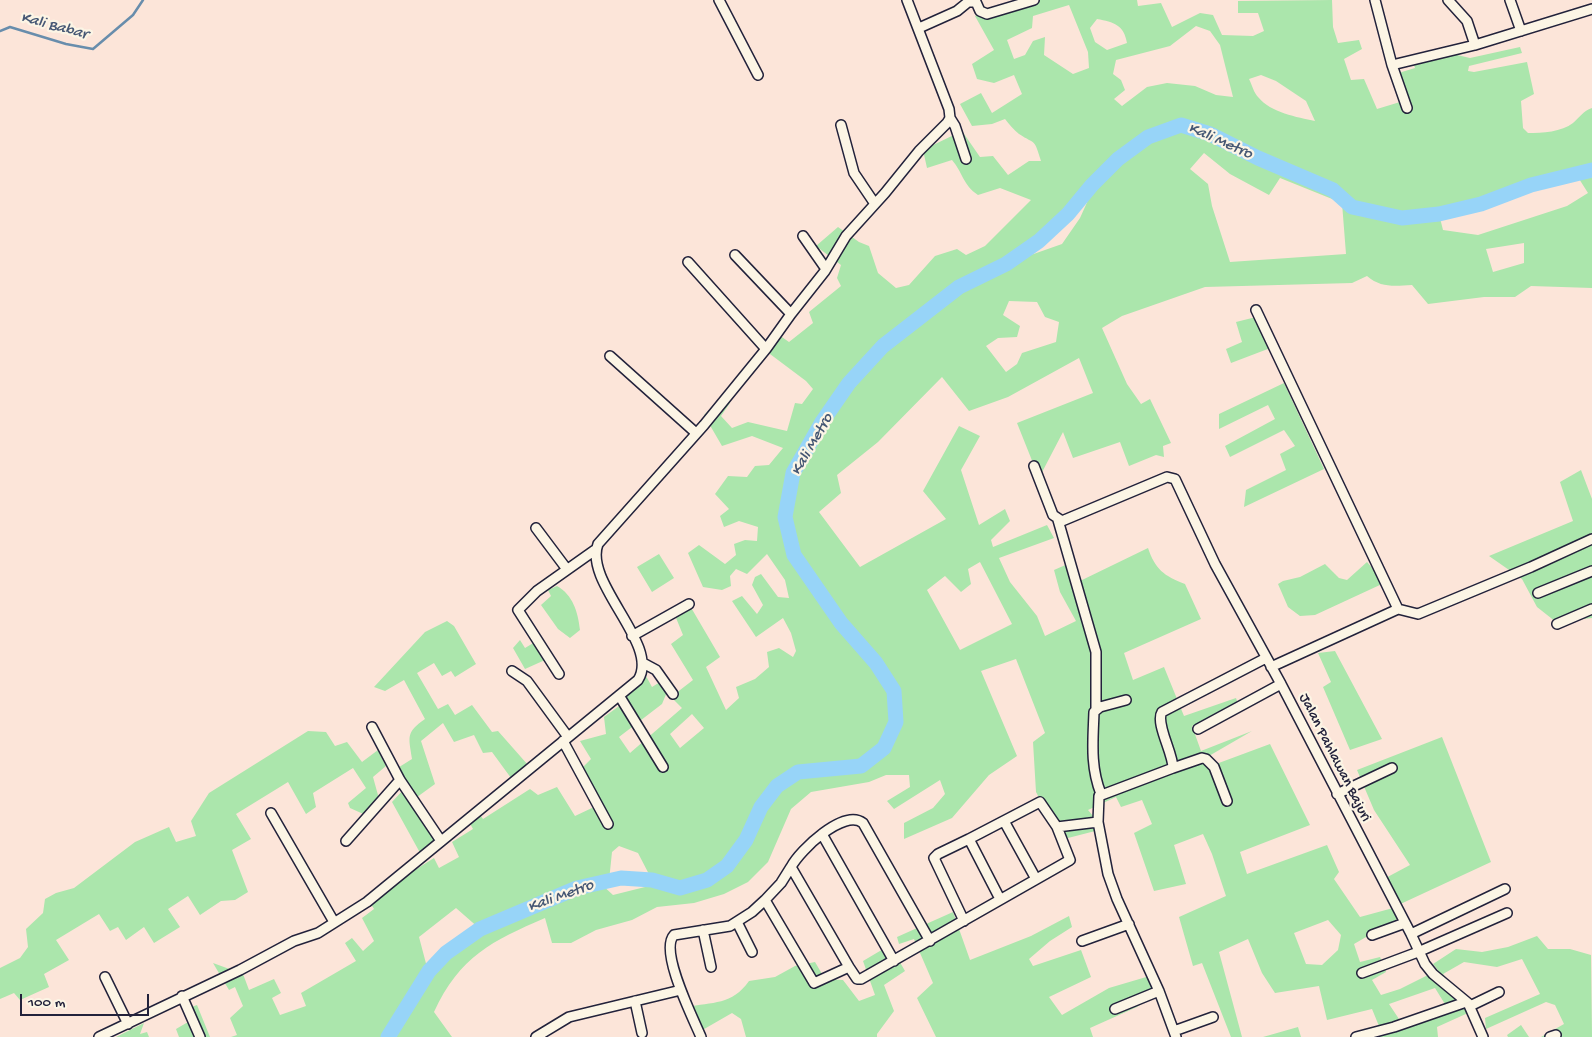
<!DOCTYPE html>
<html>
<head>
<meta charset="utf-8">
<style>
	body { margin:0 }
	#map { position:relative; width:1592px; height:1037px; overflow:hidden; background:#fce5d9; font-family:"Gochi Hand",sans-serif }
	canvas { display:block }
	.scale { position:absolute; left:20px; top:994px; width:129px; height:22px; box-sizing:border-box; border:2px solid #22223b; border-top:0; padding-left:6px; font-size:15px; line-height:18px; white-space:nowrap; color:#22223b; -webkit-text-stroke:4px #fcf5e5; paint-order:stroke }
</style>
</head>
<body>
<div id="map">
<canvas width="1592" height="1037"></canvas>
<div class="scale">100 m</div>
</div>
<script>
const ctx = document.querySelector('canvas').getContext('2d');
ctx.lineJoin = 'round';
function paint(path, color) {
  ctx.fillStyle = color;
  ctx.fill(path, 'evenodd');
}
function trace(path, color, width, dash) {
  ctx.strokeStyle = color;
  ctx.lineWidth = width;
  ctx.lineCap = dash ? 'butt' : 'round';
  ctx.setLineDash(dash || []);
  ctx.stroke(path);
}
function drawText(font, color, halo, rows, align = 'center') {
  ctx.font = font + ' "Gochi Hand",sans-serif';
  ctx.lineWidth = 4.5;
  ctx.setLineDash([]);
  ctx.textBaseline = 'middle';
  ctx.strokeStyle = halo;
  ctx.fillStyle = color;
  for (const [text, x, y, turn = 0] of rows) {
    ctx.save();
    ctx.translate(x, y);
    ctx.rotate((+turn || 0) * Math.PI / 180);
    ctx.textAlign = isNaN(turn) ? turn : align;
    if (halo) ctx.strokeText(text, 0, 0);
    ctx.fillText(text, 0, 0);
    ctx.restore();
  }
}
paint(new Path2D(`
	M1023,0h114l1,6 23,-3 11,24 28,-14 13,2 9,20 31,1 11,-5 -6,-18h-20v-12l94,-1 1,27 5,16 21,-3 3,9 -18,10 7,21 13,-1 13,30 23,-7 -8,-27 23,-7 -2,-7 43,-14 1,8 13,3 50,-11 2,6 -53,13 -1,5 6,1 53,-10 7,32 -13,7 2,27 5,5c14,0 34,-1 45,-10 7,-6 10,-12 19,-15v180l-61,-2 -16,11h-31l-56,7 -16,-19c-18,1 -31,3 -45,-9l-15,7 -147,4 -83,29 -20,12 25,56 14,20 9,-5 21,44 -8,3 1,11 -8,-2 -27,11 -9,-24 -47,16 -10,-26 -24,46 -22,-55 76,-30 -14,-35 -71,39 -39,14 -27,-34 -64,65 -41,33 4,18 -22,19 41,55 86,-48 -23,-28 36,-65 21,10 -19,34 18,55 26,-16 5,12 -19,19 2,7 54,-22 7,13 -55,20 11,24 27,34 8,20 31,-15 -16,-29 -6,-22 16,-7 10,18 68,-33c7,21 16,28 37,36l16,35 -77,34 9,27 31,-13 20,49 52,-18 3,9 -47,19 9,25 51,-20 -50,29 6,7 62,-23 40,81 -70,27 7,22 80,-29 12,27 -5,7 26,38 33,-9 -13,-27 30,-16 -36,-55 -17,-40 85,-33 49,125 -97,45 5,11 -45,26 6,18 20,-5 6,15 -14,8 9,15 19,-6 38,-19 -5,-6 23,-15 26,3 26,-5 29,-11 11,13h22l21,6 1,82h-51l23,-13 -9,-19 -9,-3 -60,27 -1,-11 55,-24 -18,-35 -25,8 -33,-5 -21,12 16,19 9,20 -31,14 1,10h-61l4,-6 -9,-22 -45,11 -8,-34 -44,7 -13,-20 -14,-34 -29,13 23,85h-11l-29,-74 -9,3 -14,-49 47,-21 -14,-42 -9,-20 -29,11 12,39 -32,7 -20,-58 18,-9 -10,-24 -21,7 -5,-10 -28,13 10,12 1,8 -31,8 -17,-18 -15,-28 -3,-50 12,-9 -29,-74 -35,12 36,85 -28,19 -37,43 -48,21v-16l29,-15 12,-14 -5,-14 -46,29 -7,-8 23,-14 -1,-12h-23l-17,7 -58,10 -20,17 -23,53 -20,20 -24,12 -30,9 -37,4 -25,13 -36,10 -25,13h-19l-7,-25c-53,23 -85,38 -111,94l18,25h-221l6,-2 -7,-17 13,-12 -8,-19 -6,3 -16,-27 30,11 6,16 25,-11 7,14 -9,5 8,17 26,-9 -5,-13 55,-32 -11,-18 7,-5 11,13 11,-10 -12,-23 12,-9 -3,-5 36,-29 27,-17 5,10 20,-11 -7,-15 21,-13 -6,-11 11,-6 5,7 47,-30 8,6 19,-8 18,29 19,-9 -17,-34 14,-14 -11,-18 26,-7 -2,-17 22,-16 1,-5 19,-20 6,11 8,-5 7,10 -5,12 -43,33 11,16 52,-45 -11,-11 22,-17 -22,-36 12,-9 -11,-27 14,-9 34,58 -14,10 20,43 13,-12 -3,-11 19,-8 14,-12 -2,-15 12,-4 14,9 3,-6 -5,-18 -8,-15 -27,19 -24,-36 10,-5 15,18 6,-9 -11,-20 3,-8 6,-3 17,23 11,1 -4,-18 -18,-26 -20,20 -11,-5 -6,7 1,10 -9,4 -19,-3 -15,-34 11,-8 26,19 11,-9 -2,-11 11,-4 12,1 1,-14 -19,-6 -15,6 -4,-11 9,-7 -14,-15 13,-18 19,1 8,-11 14,-1 14,-17 -31,-12 -30,10 -18,-31 19,-19 6,-2 1,9 -9,13 11,12 16,-6 39,9 8,-28 7,1 11,-15 -7,-8 -44,-33 14,-15 13,9 24,-19 -4,-11 32,-26 -4,-8 4,-13 -25,-19 22,-19 21,15 10,4 9,27 18,15 13,-3 26,-29 22,-7 9,6 19,-9 46,-46 -31,-12 -22,7c-15,-10 -15,-22 -26,-35l-25,8 -4,-18 39,-19 18,26 13,-1 15,19 21,-14h12c-7,-23 -5,-16 -22,-27 -5,-4 -10,-10 -14,-15l-13,5 -20,2 -12,-22 21,-11 11,20 30,-19 -8,-19 -20,8 -17,-4 -5,-15 22,-14 -19,-34zM1069,5l19,47 1,16 -16,6 -29,-19 1,-18 -12,4 -8,14 -11,4 -7,-19 25,-12 1,-12zM1097,19c17,3 27,6 30,24l-20,7 -12,-8 -5,-14zM1196,26l14,5 10,14 13,52 -17,-2 -21,-9 -28,-3 -20,4 -25,19 -8,-7 11,-9 -4,-10 -8,-6 3,-14 54,-14zM1261,75l15,6 30,20 9,20c-18,-4 -44,-8 -57,-24 -4,-4 -6,-12 -9,-18zM1204,153l26,21 39,21 11,-17 62,25 4,51 -116,8 -18,-56 -4,-22 -18,-15zM1576,174l12,19 -21,13 -89,29 -35,-5 -4,-16c46,-11 90,-29 137,-40zM1091,185l3,2 -14,31 -18,26 -54,19 31,-22 29,-27zM1524,243v20l-31,9 -7,-23zM1009,301l28,1 8,15 14,5 -3,20 -34,11 -5,11 -11,8 -20,-26 12,-8 19,-1 3,-11 -17,-11zM980,562l32,62 -52,26 -33,-60 18,-14 16,16 10,-8 -3,-15zM692,714l12,14 -24,20 -10,-14zM619,846l19,7 14,27 9,3 -48,12 -13,-12 9,-2 3,-29zM456,908l24,21 -34,24 -18,18 -9,-34zM1328,920l13,15 -3,15 -16,15 -16,-1 -12,-31zM1435,988l13,21 -35,11 -14,-1 -10,-15z
	M1260,316l13,31 -42,16 -5,-14 16,-7 -6,-20z
	M1284,383l40,86 -80,38 2,-17 40,-20 -6,-16 15,-8 -11,-16 -54,27 -5,-11 50,-27 -7,-14 -49,24v-15z
	M1581,470l11,29v119l-36,4 -19,-15 -15,-28 -33,-23 84,-35 -13,-39z
	M659,554l15,24 -22,14 -15,-25z
	M1367,562l14,16 1,6 -67,31 -15,1 -12,-9 -10,-23 5,-3 17,-4 25,-13 14,14 8,2z
	M557,586c16,9 21,26 23,44l-10,8 -12,-9 -17,-24 10,-9 -3,-6z
	M447,621l7,5 22,38 -21,13 -4,-6 -9,5 -8,-13 -17,10 21,36 10,-5 7,11 17,-10 20,27 6,-1 30,34 -17,13 -19,-26 -9,1 -9,-18 -20,7 -11,-19 -22,18 14,43 -22,16 26,48 -15,12 -32,-58 12,-13 -8,-20 16,-10c-3,-22 -7,-26 13,-40l-21,-39 -19,11 -11,-4 51,-55z
	M520,640l5,8 10,-6 10,18 -20,9 -12,-21z
	M1335,651l47,88 -32,11 -27,-63 8,-5 -13,-29z
	M308,731l18,1 9,14 12,-4 15,20 16,-12 8,16 -13,11 8,29 -11,11 -20,-9 -2,-5 18,-15 -13,-20 -40,25 3,14 -10,7 -18,-32 -52,32 15,25 -19,11 16,42 -13,8 -14,1 -21,14 -12,-19 -20,13 12,18 -26,16 -10,-16 -18,13 -8,-13 -8,4 -11,-17 -43,26 13,20 -25,14 5,13 -29,13 -6,-7 -14,6v-31l20,-10 8,-11 -2,-18 17,-16 2,-14 11,-6 18,-5 61,-46 34,-15 7,15 20,-6 -5,-15 18,-28z
	M953,912l17,48 61,-24 38,-20 3,11 -22,14 -21,18 4,7 48,-16 10,27 -42,20 13,18 47,-27 44,-13 6,16 -22,16 -47,21 3,9h-157l-19,-39 16,-15 -19,-44 -15,5 -2,-7z
	M890,945l15,26 -21,14 10,26 -17,23v3h-131l-5,-18 -9,-6 -33,19 -13,-25c27,-5 46,-2 63,-26l26,-4 20,-11 20,-4 10,17 18,1 16,21 16,-6 -12,-34z
	M197,1005l13,32h-31l-3,-8 12,-7 -4,-12z
	M144,1023l-4,11 7,-2 2,5h-33z
	M1521,1025l8,12h-21l-1,-2z
	M1298,1027l3,10h-38z`), '#abe6ac');
trace(new Path2D(`
	M0,31l10,-4 56,17 27,5 40,-34 10,-15`), '#688dac', 2.5);
trace(new Path2D(`
	M388,1037l41,-66 17,-18 34,-24 97,-41 44,-10 31,2 28,8 27,-8 20,-14 19,-26 15,-33 16,-21 21,-14 63,-6 23,-18 12,-26 -2,-31 -18,-28 -35,-40 -47,-68 -9,-38 8,-44 29,-51 27,-39 34,-37 76,-59 47,-23 33,-23 29,-27 24,-29 26,-26 30,-22 33,-12 29,9 48,24 75,32 19,17 50,11 37,-4 42,-10 50,-19 61,-15`), '#97d4f8', 15);
const minor = new Path2D(`
	M719,0l39,75
	M1375,0l17,65 83,-20 117,-36
	M1448,0l19,21 8,24
	M1510,0l11,31
	M919,28l38,-17 11,-9h8l4,9 7,3 47,-14
	M1392,65l15,43
	M950,118l5,8 11,33
	M841,125l13,48 21,31
	M803,236l23,33
	M735,255l56,59
	M688,262l78,87
	M1256,310l142,299
	M610,356l86,77
	M1034,466l19,49 9,6 105,-44 8,2 40,85 66,120 130,250 14,30 8,10 35,29 15,34
	M1058,520l38,132v56
	M536,528l30,40
	M1538,593l54,-22
	M1557,624l35,-15
	M632,636l57,-32
	M643,663l13,7 17,24
	M1271,667l127,-58 20,5 113,-47 61,-28
	M512,671l15,10 41,56
	M559,674l-41,-64 19,-19 58,-41
	M620,697l43,70
	M372,727l28,53 41,61
	M1198,729l83,-45
	M563,741l45,83
	M1173,768l29,-10 4,1 8,8 13,34
	M1101,794c-11,-28 -8,-53 -7,-82l6,-5 26,-7
	M1337,794l55,-26
	M271,813l63,109
	M1004,821l32,58
	M1057,827l41,-5
	M822,834l72,127
	M346,841l54,-61
	M765,900l16,-17 10,-16
	M964,921l-30,-63 4,-4 31,-15
	M737,922l15,30
	M703,930l8,37
	M1411,934l94,-45
	M1372,935l33,-12
	M930,941l-67,-118c-19,-15 -63,27 -72,44l58,100 8,12h4l209,-119 -13,-33 -17,-25 -71,37 31,60
	M1082,941l47,-17
	M1362,973l56,-21 89,-39
	M105,977l23,47
	M182,996l18,41
	M635,1001l7,32
	M1470,1006l29,-14
	M1115,1009l44,-18
	M1174,1031l39,-14
	M99,1037l141,-67 54,-29 24,-8 49,-31 271,-222c23,-35 -55,-97 -40,-136l106,-119 62,-76 25,-35 34,-43 21,-35 39,-43 34,-42 28,-28 3,-5 -1,-9 -42,-109
	M536,1037l33,-20 112,-27
	M701,1037c-8,-19 -42,-86 -27,-102l56,-9 22,-14 13,-12 49,83 35,-16
	M1176,1037l-17,-46 -42,-92 -9,-25 -10,-52 1,-26 74,-28c0,-15 -18,-45 -11,-56l104,-54
	M1356,1037l38,-10 72,-25
	M1550,1037l6,-2`);
trace(minor, '#22223b', 12);
trace(minor, '#fcf5e5', 9);
drawText('15px', '#22223b', '#fcf5e5', [
	["Jalan Pahlawan Bajuri",1334,758,63]
]);
drawText('italic 16px', '#455774', '#fcf5e5', [
	["Kali Babar",54,27,15],
	["Kali Metro",1220,142,24],
	["Kali Metro",813,445,-60],
	["Kali Metro",561,897,-20]
]);
</script>
</body>
</html>
